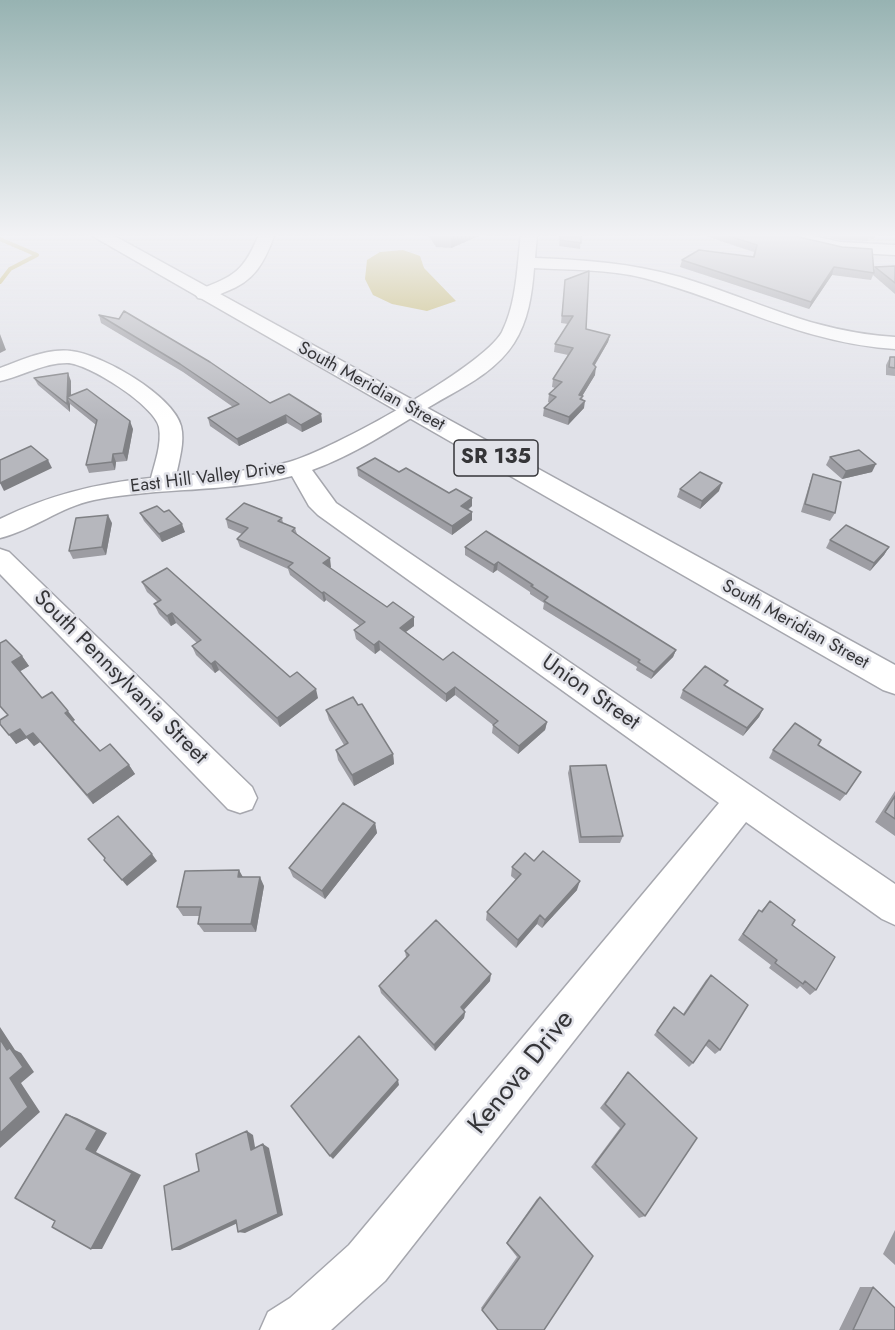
<!DOCTYPE html>
<html>
<head>
<meta charset="utf-8">
<style>
	body { margin:0 }
	canvas { display:block; background:#e1e2e9 }
</style>
</head>
<body>
<canvas width="895" height="1330"></canvas>
<script>
const ctx = document.querySelector('canvas').getContext('2d');
ctx.lineJoin = 'round';
function paint(path, color) {
  ctx.fillStyle = color;
  ctx.fill(path, 'evenodd');
}
function trace(path, color, width, dash) {
  ctx.strokeStyle = color;
  ctx.lineWidth = width;
  ctx.lineCap = dash ? 'butt' : 'round';
  ctx.setLineDash(dash || []);
  ctx.stroke(path);
}
function drawText(font, color, halo, rows, align = 'center') {
  ctx.font = font + ' Jost,sans-serif';
  ctx.lineWidth = 5;
  ctx.setLineDash([]);
  ctx.textBaseline = 'middle';
  ctx.strokeStyle = halo;
  ctx.fillStyle = color;
  for (const [text, x, y, turn = 0] of rows) {
    ctx.save();
    ctx.translate(x, y);
    ctx.rotate((+turn || 0) * Math.PI / 180);
    ctx.textAlign = isNaN(turn) ? turn : align;
    if (halo) ctx.strokeText(text, 0, 0);
    ctx.fillText(text, 0, 0);
    ctx.restore();
  }
}
paint(new Path2D(`
	M403,250l17,6 4,12 32,33 -29,10 -35,-7 -19,-9 -8,-16 2,-19 13,-8z`), '#bfb161');
trace(new Path2D(`
	M0,239l37,16 -27,14 -10,13`), '#bfb161', 4);
const minor = new Path2D(`
	M259,234h16c-11,29 -20,47 -50,58 -9,4 -18,8 -27,6l-3,-4 3,-4c37,-14 46,-19 61,-56z
	M521,234h16l-2,24c50,2 96,5 145,19 77,23 131,55 215,60v12c-94,-6 -163,-48 -251,-71 -36,-9 -74,-8 -110,-10 -2,27 -6,53 -20,75 -20,31 -55,46 -85,64 -38,23 -75,48 -117,63l24,33 559,381v41l-13,-6 -136,-97 -361,459 -54,49h-71l8,-18 22,-14 59,-53 370,-442 -401,-288 -9,-9 -17,-30c-65,17 -133,11 -198,24 -34,7 -61,30 -94,38v-19c49,-24 97,-36 151,-41 4,-16 11,-34 8,-51 -4,-21 -71,-64 -92,-64 -24,0 -44,13 -67,18v-13c22,-8 47,-20 71,-17 30,3 102,44 110,75 4,16 -2,34 -5,50 37,-3 76,-4 113,-14 41,-11 194,-95 213,-130 15,-30 15,-66 19,-98z
	M774,234h30l36,8 55,3v10l-55,-3 -64,-15z
	M0,549l9,3 243,235 5,11 -5,11 -12,4 -12,-4 -228,-235z`);
const major = new Path2D(`
	M89,234h22l784,431v29l-12,-4z`);
trace(minor, '#a6a7ae', 3);
trace(major, '#a6a7ae', 3);
paint(minor, '#fff');
paint(major, '#fff');
paint(new Path2D(`
	M397,234h17l-1,2z
	M427,234h62l-4,2h-6l-28,12 -15,-1z
	M560,234h21l-1,15 -21,-3z
	M699,234h87l88,36 1,-3 20,-1v28l-22,-19 -2,5 -39,-5 -23,34 -129,-42 2,-7 71,-3 1,-5z
	M815,234h61l-2,5 -5,-1 -1,3 -28,-1z
	M565,280l21,49 24,6 -2,7 -13,23v10l-13,21 2,12 -16,17 -25,-9 1,-8 6,-5 -2,-1 1,-8 6,-6 -3,-1 1,-8 15,-24 -14,-3 1,-8 13,-20 -7,-1z
	M99,315l171,88 51,11 1,8 -20,10 -15,-9 -48,23 -29,-20 -2,-8 25,-11 -50,-35 -82,-49z
	M890,357h5v19l-9,-1v-10z
	M34,378l37,3v14l62,34 -6,32 -11,1 -1,8 -26,3 -3,-8 10,-40 -26,-21v8l-32,-27z
	M830,457l42,15 -30,7 -16,-14z
	M357,468l42,4 50,21 23,13 -4,4 4,10 -20,15 -94,-59z
	M813,474l22,39 -5,8 -29,-9 9,-30z
	M680,489l39,2 -19,18 -23,-12z
	M164,512l21,20 -23,10 -18,-21 -4,-8z
	M282,518l1,5 12,5 2,6 34,33 -1,1 84,58 -8,6 37,28 104,62 -2,8 -27,24 -26,-21 1,-8 -38,-30 -9,7 -66,-52 -5,4 -19,-15 -2,-9 6,-4 -34,-26 -2,2 -34,-27 -2,-6 -48,-22 -3,-8 5,-5 -14,-6 -2,-9z
	M112,523l-6,32 -33,4 -4,-8z
	M830,540l59,7 -5,8 -14,16 -44,-23z
	M465,547l211,103 -3,7 -22,22 -15,-9 1,-3 -94,-58 1,-6 -14,-9v-2l-33,-22 -4,3 -28,-18z
	M142,582l148,95 28,21 -38,29 -61,-57 -4,3 -19,-18 -4,-9 5,-3 -21,-20 -5,3 -12,-12 -5,-10 4,-2 -11,-10z
	M22,656l7,10 -9,5 22,27 33,22 -2,1 27,30 29,14 6,9 -42,30 -53,-62 -6,4 -7,-8 -11,6 -8,-29z
	M683,690l80,19 -4,8 -16,19 -63,-38z
	M358,705l35,49 1,10 -40,22 -16,-26 -2,-10 8,-5 -15,-25 -3,-10z
	M818,745l28,49 -6,7 -71,-43 4,-8z
	M570,766l53,70 -3,7h-41l-11,-70z
	M895,791v45l-20,-14z
	M375,823l2,10 -52,66 -32,-22 -4,-9z
	M534,861l43,29 -35,38 -5,-4 -21,24 -30,-28 1,-8 29,-32 -5,-4 1,-9z
	M243,877l21,9 -8,46h-52l-6,-8 2,-8h-17l-6,-9z
	M770,901l22,24 24,65 -6,5 -10,-9 -3,3 -28,-21 2,-3 -33,-25 16,-24 5,-6 2,1z
	M405,951l85,30 -26,29 1,2 -1,6 -29,33 -54,-58 -2,-7 27,-29z
	M711,975l9,75 -5,4 -10,-9 -12,18 -4,4 -35,-32 20,-28 9,7 23,-34z
	M628,1072l17,144 -6,2 -48,-51 29,-39 -20,-20z
	M540,1197l-42,133 -17,-22 36,-51 -11,-14 31,-44z
	M895,1230v35l-12,-11z
	M860,1287h13l22,43h-56z`), '#9d9da3');
paint(new Path2D(`
	M451,234h28v2l-28,12z
	M834,267l-2,8 -23,34 2,-7z
	M0,334l6,16 -6,3z
	M610,335l-2,7 -17,29 2,-7z
	M596,367l-1,8 -17,28 1,-8z
	M68,373l3,8v18l-4,-2 3,7v8l-3,-8z
	M585,401l-1,7 -16,17 1,-8z
	M321,414l1,8 -20,10 -1,-7z
	M286,415l1,8 -48,23 -2,-7z
	M130,421l3,8 -6,32 -4,-8z
	M113,454l3,8 -1,8 -3,-8z
	M48,460l4,8 -48,23 -4,-8z
	M876,464l-4,8 -30,7 4,-8z
	M722,483l-3,8 -19,18 2,-8z
	M472,498v8l-11,8v-8z
	M472,512v8l-20,15v-9z
	M108,515l4,8 -6,32 -4,-8z
	M182,524l3,8 -23,10 -3,-8z
	M889,547l-5,8 -14,16 4,-8z
	M330,558l1,9 -7,5 -1,-9z
	M498,562l-1,8 -4,3 1,-8z
	M324,592l2,8 -2,2 -2,-9z
	M172,613l4,10 -5,3 -4,-10z
	M414,617v9l-14,10v-8z
	M379,641l1,9 -5,4 -1,-9z
	M676,650l-3,7 -22,22 3,-7z
	M22,656l7,10 -10,6 -7,-10z
	M215,661l4,9 -4,3 -4,-9z
	M455,687v8l-9,7v-8z
	M316,689l2,9 -38,29 -3,-9z
	M763,709l-4,8 -16,19 4,-8z
	M68,711l7,9 -4,2 -6,-9z
	M547,722l-2,8 -27,24 1,-8z
	M20,729l7,9 -11,6 -7,-9z
	M33,733l7,9 -6,4 -8,-9z
	M393,754l1,10 -40,22 -2,-11z
	M129,765l6,9 -42,30 -6,-9z
	M375,823l2,10 -52,66 -3,-8z
	M152,854l5,7 -30,25 -5,-6z
	M239,870l5,9 -6,-2z
	M260,877l4,9 -8,46 -5,-8z
	M580,881l-3,9 -35,38 3,-8z
	M540,915l-3,9 -21,24 2,-8z
	M491,974l-1,7 -30,33 1,-7z
	M465,1012l-1,6 -29,33 -1,-6z
	M0,1027l15,23 6,3 13,19 -13,11 19,29 -40,36v-15l10,-55 -3,-28 -7,-11z
	M398,1080l1,5 -66,74 -3,-3z
	M66,1114l11,4 30,15 -11,19 45,23 -39,74h-11z
	M247,1131l6,4 3,18 -5,-3z
	M263,1144l6,4 14,67 -38,18 -7,-1z
	M236,1220l6,1 -62,29h-8z`), '#7f8084');
const building = new Path2D(`
	M560,234h21v9l-21,-3z
	M722,234h64l56,13 30,2 2,24 -40,-6 -23,35 -129,-42 17,-10 55,7 3,-12z
	M895,266v17l-20,-16z
	M589,271l-3,58 24,6 -17,29 3,3 -17,28 4,1 -3,3 5,2 -16,16 -25,-9 12,-11 -7,-3 13,-12 -9,-3 20,-31 -18,-4 18,-28h-11l3,-36z
	M124,311l86,51 60,41 19,-9 32,20 -20,11 -15,-10 -49,24 -29,-21 31,-14 -59,-40 -81,-49 20,4z
	M890,357h5v11l-6,-1z
	M68,373l-1,31 -33,-26z
	M87,389l43,32 -7,32 -10,1 -1,8 -26,3 11,-45 -30,-23z
	M31,446l17,14 -48,23v-23z
	M859,450l17,14 -30,7 -16,-14z
	M375,458l24,14 7,-4 43,25 7,-4 16,9 -11,8 11,6 -20,14 -95,-58z
	M700,472l22,11 -20,18 -22,-12z
	M813,474l28,8 -6,31 -30,-9z
	M244,503l38,15 -4,3 17,7 -3,3 38,27 -7,5 64,44 6,-5 21,15 -14,11 43,32 10,-8 94,70 -28,24 -26,-21 5,-4 -43,-34 -9,7 -67,-53 -5,4 -20,-15 11,-8 -41,-30 -2,1 -34,-26 5,-4 -56,-24 11,-11 -22,-9z
	M157,506l7,6 5,-2 13,14 -23,10 -19,-21z
	M108,515l-6,32 -33,4 7,-33z
	M846,525l43,22 -15,16 -44,-23z
	M486,531l190,119 -22,22 -16,-10 2,-2 -96,-59 4,-4 -17,-11 2,-1 -35,-23 -4,3 -29,-18z
	M167,568l123,109 7,-5 19,17 -39,29 -62,-57 -4,3 -19,-18 9,-6 -29,-27 -5,3 -13,-12 7,-4 -19,-18z
	M6,640l16,16 -10,6 30,36 10,-6 16,19 -3,2 35,38 10,-7 19,21 -42,30 -54,-62 -7,4 -6,-8 -11,6 -9,-11v-4l8,-5 -8,-9v-63z
	M705,666l23,15 -4,4 39,24 -16,19 -64,-38z
	M353,697l5,8 4,-1 31,50 -41,21 -16,-25 12,-7 -22,-33z
	M795,723l26,17 -3,5 43,27 -15,22 -73,-44z
	M606,765l17,71 -42,1 -11,-71z
	M895,796v23l-10,-7z
	M343,803l32,20 -53,68 -33,-23z
	M118,816l34,38 -30,26 -18,-20 1,-2 -17,-19z
	M543,851l37,30 -35,39 -5,-5 -22,25 -31,-28 34,-38 -9,-7 13,-14 9,8z
	M239,870l-1,7h22l-9,47h-53l3,-17h-24l8,-36z
	M770,901l25,19 -3,5 43,32 -19,33 -11,-9 -2,3 -28,-21 2,-3 -34,-26 16,-24 3,2z
	M436,920l55,54 -30,33 4,5 -31,33 -55,-59 30,-31 -4,-4z
	M711,975l37,30 -28,45 -11,-10 -16,23 -36,-32 17,-24 10,8z
	M359,1036l39,44 -68,76 -39,-50z
	M0,1039l7,11 3,-2 13,19 -13,11 18,29 -28,26z
	M628,1072l69,66 -52,78 -50,-52 30,-40 -20,-20z
	M66,1114l31,16 -11,19 46,24 -41,76 -39,-22 3,-6 -40,-23z
	M247,1131l4,19 12,-6 15,70 -40,18 -2,-12 -64,30 -8,-64 35,-15 -3,-17z
	M540,1197l53,59 -49,74h-46l-16,-20 38,-53 -13,-14z
	M873,1287l22,21v22h-42z`);
paint(building, '#b6b7bd');
trace(building, '#7f8084', 1.5);
const sky = ctx.createLinearGradient(0, 0, 0, 420);
sky.addColorStop(0, '#97b3b2');
sky.addColorStop(0.56, '#f2f2f5');
sky.addColorStop(1, '#f2f2f500');
ctx.fillStyle = sky;
ctx.fillRect(0, 0, 895, 420);
drawText('18px', '#353538', '#e1e2e9', [
	["South Meridian Street",371,387,29],
	["East Hill Valley Drive",208,478,-7],
	["South Meridian Street",795,625,29]
]);
for (const [x, y, w] of [
	[496,458,84]
]) {
  const box = new Path2D();
  box.roundRect(x - w / 2, y - 18, w, 36, 4.5);
  ctx.fillStyle = '#e1e2e9';
  ctx.fill(box);
  trace(box, '#353538', 1.5);
}
drawText('bold 21px', '#353538', null, [
	["SR 135",496,458]
]);
drawText('22px', '#353538', '#e1e2e9', [
	["South Pennsylvania Street",120,678,45],
	["Union Street",590,693,35]
]);
drawText('27px', '#353538', '#e1e2e9', [
	["Kenova Drive",522,1073,-51]
]);
</script>
</body>
</html>
